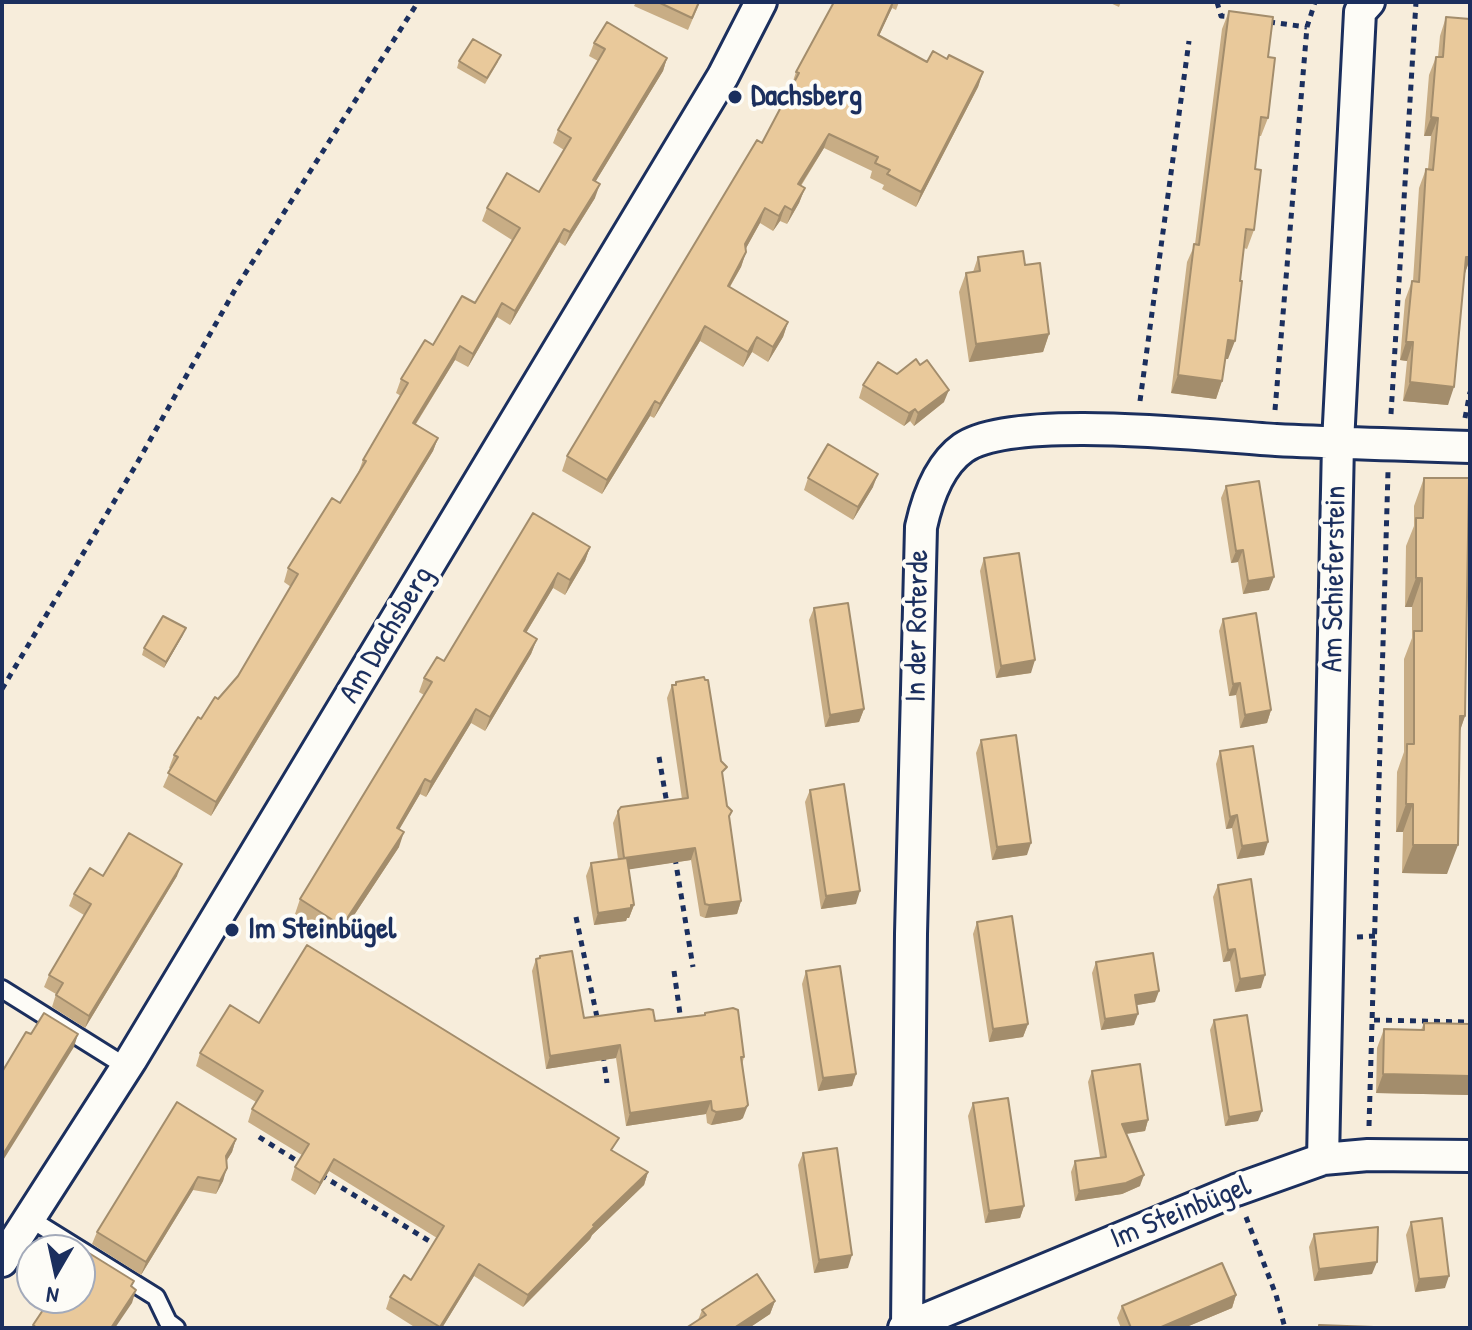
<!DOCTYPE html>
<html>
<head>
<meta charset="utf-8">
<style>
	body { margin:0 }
	#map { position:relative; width:1472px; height:1330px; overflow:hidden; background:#f7eddb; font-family:"Patrick Hand",sans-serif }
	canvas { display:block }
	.frame { position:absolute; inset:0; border:4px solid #1b2f5e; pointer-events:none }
	.north { position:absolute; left:16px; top:1234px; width:80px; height:80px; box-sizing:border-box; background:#fdfcf7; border:2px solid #a3aaba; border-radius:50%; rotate:189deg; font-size:22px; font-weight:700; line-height:32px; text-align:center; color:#1b2f5e }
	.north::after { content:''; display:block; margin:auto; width:28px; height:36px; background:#1b2f5e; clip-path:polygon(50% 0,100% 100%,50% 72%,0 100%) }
</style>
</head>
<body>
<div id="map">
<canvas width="1472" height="1330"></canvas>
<div class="frame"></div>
<div class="north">N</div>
</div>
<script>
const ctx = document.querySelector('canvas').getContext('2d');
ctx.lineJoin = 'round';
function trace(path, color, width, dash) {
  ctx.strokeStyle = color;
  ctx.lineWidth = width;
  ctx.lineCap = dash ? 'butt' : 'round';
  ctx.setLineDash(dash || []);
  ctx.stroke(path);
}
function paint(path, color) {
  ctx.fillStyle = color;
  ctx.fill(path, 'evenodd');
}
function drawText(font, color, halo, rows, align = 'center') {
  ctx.font = font + ' "Patrick Hand",sans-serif';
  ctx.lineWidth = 8;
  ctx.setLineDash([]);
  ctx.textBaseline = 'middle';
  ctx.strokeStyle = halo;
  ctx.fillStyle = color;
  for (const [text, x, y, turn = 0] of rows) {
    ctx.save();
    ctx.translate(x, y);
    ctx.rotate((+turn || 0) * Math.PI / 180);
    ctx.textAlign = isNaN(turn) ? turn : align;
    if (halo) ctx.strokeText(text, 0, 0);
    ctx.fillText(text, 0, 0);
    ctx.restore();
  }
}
const lane = new Path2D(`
	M2,989l123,77
	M29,1218l127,79 12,25 8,6`);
const street = new Path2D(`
	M1323,1159l15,-716 22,-431 9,-10
	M2,1261l129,-201 592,-984 38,-74
	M907,1326l4,-392 10,-407c6,-27 18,-62 42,-79 49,-35 247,-12 313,-8 64,3 129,5 194,7
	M904,1328l332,-138 87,-31 45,-4 102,1`);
trace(lane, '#1b2f5e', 22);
trace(street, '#1b2f5e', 36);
trace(new Path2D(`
	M1217,2l4,14 10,1
	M1269,22l38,5
	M1140,401l49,-360
	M1275,410l32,-383 8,-25
	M1391,414l25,-412
	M1465,418l5,-26
	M2,689l134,-224 100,-177 182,-286
	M659,757l8,47
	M675,858l18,109
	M576,917l22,105
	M1357,937l19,-1
	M674,971l7,50
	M1374,1020l96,2
	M603,1055l4,28
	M1369,1126l19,-654
	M259,1137l43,27
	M321,1175l118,72
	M1246,1217l30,78 9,33`), '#1b2f5e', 5, [6, 6]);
trace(lane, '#fdfcf7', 16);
trace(street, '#fdfcf7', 30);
paint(new Path2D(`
	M636,2h64l-12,28 -54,-24z
	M834,2h65l-3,8 -4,-2 -13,28 48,26 20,-3 36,13 -5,15 -62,120 -34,-18 2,-4 -14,-7 2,-7 -48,-23 -23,38 4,2 -6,15 -12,21 -7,-3 -7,10 -13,-8 -14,25v4l-5,15 -11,20 58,35 -5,15 -15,25 -16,-10 -9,15 -43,-26 -46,77 -4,-2 -48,78 -40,-23 5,-15 195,-313 29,-56 5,-15z
	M1108,2h13l-2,5z
	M1229,11l39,107 -7,18h-3l-3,33 -1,61 -7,19 -3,-1 -16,111h-3l-3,22 -6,18 -45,-6 16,-131 8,-18 27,-215z
	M1446,17l24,242 -6,16 -16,130 -45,-4 4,-40 -7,-1 5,-60 7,-19h1l6,-93 7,-19h2l3,-33h-7l5,-61 7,-18h2l2,-21z
	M594,43l73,15 -4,13 -68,111v16l-30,48 -6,-4 -49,83 -13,-8 -29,50 -13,-7 -39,64 22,14 -5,13 -222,365 -48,-29 8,-18 -2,-1 5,-13 27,-36 37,-43 53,-89 -7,-5 4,-14 52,-65 18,-30 5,-13 38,-64 -5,-3 5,-14 32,-34 42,-42 37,-63 -30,-19 5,-13 52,-16 25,-42 -11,-7 5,-13 40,-69 -9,-5z
	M459,61l39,1 -13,22 -28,-16z
	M978,257l47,8 24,69 -6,18 -74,10 -10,-70 7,-19 7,-1z
	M863,385l81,17 -30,24 -4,-5 -6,5 -45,-28z
	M808,478l65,9 -20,33 -49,-30z
	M1424,478l41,238 -5,15 -13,143 -45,-1 1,-41h-7l1,-60 7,-20v-93l8,-21v-31h-7l1,-61 8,-20v-20z
	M1226,486l43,104 -26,4 -5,-32 -7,1 -10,-65z
	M590,547l-5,14 -20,34 -12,-7 -27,45 11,6 -6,15 -46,77 -14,-8 -45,74 -6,-3 -21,35v18l-62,94 -42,-27 5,-15 124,-204 -5,-3 5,-14z
	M984,558l47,115 -35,5 -16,-107z
	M814,608l50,101 -5,13 -34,5 -16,-107z
	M1223,619l48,91 -4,13 -27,5 -4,-33 -7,1 -10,-65z
	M183,635l-19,33 -22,-13 2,-7z
	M676,682l47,96 4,28 5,5 -3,8 12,82 -4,13 -32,4 -5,-2 -9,-56 -63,9 6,36 -5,13h-2l-1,3 -32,4 -8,-49 5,-13 27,-4 -5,-36 5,-12 64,-12 -15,-101 5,-13h3z
	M981,740l46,115 -35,5 -16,-107z
	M1220,751l44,104 -27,4 -5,-31 -6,1 -10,-65z
	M810,790l46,114 -35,5 -16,-107z
	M103,876h74l-92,152 -33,-21 4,-13 -12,-7 5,-12 35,-60 -15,-9 5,-12z
	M1218,885l43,103 -26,4 -5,-31 -7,1 -10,-65z
	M977,922l51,102 -5,13 -34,5 -16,-108z
	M540,956l44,62 71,3 49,-6 1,-2 39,44 -2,8 1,53 -3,2 -29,5 -4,-2 -1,-9 -80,12 -10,-68 -70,11 -14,-98 4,-12h3z
	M1096,962l59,40 -18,3 -3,20 -33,5 -9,-57z
	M806,971l50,103 -4,12 -34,5 -16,-107z
	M1214,1020l44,101 -33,5 -15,-96z
	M259,1023l355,129 34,20 -4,13 -52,50 -2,4 -67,68 -49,-31 -32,52h-26l-30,-19 4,-12 21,-17 26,-42 -108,-67 -14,24 -24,-15 4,-13 7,-12 -54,-33 4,-13 4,-7 -60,-36 4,-13z
	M1424,1023l46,1v71l-94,-2 1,-45 7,-19 37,1z
	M1092,1071l56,49 -3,11 -19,3 14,52 -18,8 -47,7 -4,-29 4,-11 25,-4 -12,-75z
	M973,1103l51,103 -4,12 -35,5 -17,-107z
	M236,1139l-4,13 -5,8 -4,21 -7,13 -23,-4 -52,85 -49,-31 5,-12z
	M803,1153l45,115 -34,5 -16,-108z
	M1411,1222l34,66 -30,4 -9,-57z
	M1314,1234l58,40 -58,7 -5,-34z
	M1236,1295l-4,13 -48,20h-63l-4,-10 5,-12z
	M775,1301l-5,13 -21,14h-63l12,-8 4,-10z`), '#c8ad85');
paint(new Path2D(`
	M893,2l-1,6 -20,42 6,-15z
	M667,58l-4,13 -75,123 5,-14z
	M983,72l-5,15 -62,120 5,-15z
	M1431,117l7,1 -7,18h-7z
	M829,134l-5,14 -32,51 6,-15z
	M600,184l-5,14 -30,48 5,-14z
	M805,188l-6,15 -12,21 5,-14z
	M785,206l-5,15 -7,10 6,-15z
	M765,208l-5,15 -20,36 5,-15z
	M564,229l-5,13 -49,83 5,-14z
	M746,252l-5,15 -19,33 6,-14z
	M1466,257h4v2l-6,17z
	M502,303l-5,14 -29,50 5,-13z
	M788,322l-5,15 -15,25 5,-15z
	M705,326l-5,15 -46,77 6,-14z
	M1049,334l-6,18 -74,10 7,-18z
	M757,337l-5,15 -9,15 5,-15z
	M1228,340l7,1 -7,18h-7z
	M1406,342h7l-6,19 -7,-1z
	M460,346l-5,14 -47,76 5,-13z
	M1178,375l44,6 -6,18 -45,-6z
	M1410,382l44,5 -6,18 -45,-4z
	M949,390l-5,12 -30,24 4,-13z
	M655,401l-5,15 -48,78 5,-14z
	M915,409l-5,12 -6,5 5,-13z
	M438,438l-5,13 -222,365 5,-14z
	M878,474l-5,13 -20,33 5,-13z
	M590,547l-5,14 -20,34 5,-15z
	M1243,550l-5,12 -7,1 5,-12z
	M558,573l-5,15 -35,58 6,-15z
	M1274,577l-5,13 -26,4 5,-13z
	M1416,578h6l-10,29h-7z
	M186,628l-3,7 -19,33 2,-6z
	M537,639l-6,15 -46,77 5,-14z
	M1035,660l-4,13 -35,5 5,-12z
	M1240,683l-4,12 -7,1 4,-12z
	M476,709l-5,14 -45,74 5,-15z
	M864,709l-5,13 -34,5 5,-12z
	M1271,710l-4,13 -27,5 5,-13z
	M1460,716h5l-10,28z
	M425,779l-5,15 -28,48 5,-14z
	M1406,804h7l-10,28h-7z
	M1237,815l-5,13 -6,1 4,-12z
	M404,832l-5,15 -62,94 5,-15z
	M1268,842l-4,13 -27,4 5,-13z
	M1031,843l-4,12 -35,5 5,-13z
	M1413,845h45l-11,29 -45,-1z
	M695,848l-4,12 -72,11 5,-13z
	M182,864l-5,12 -92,152 4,-12z
	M860,891l-4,13 -35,5 5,-13z
	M741,901l-4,13 -32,4 4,-13z
	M634,905l-5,13h-2l-1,3 -32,4 4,-12z
	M1235,949l-5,12 -7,1 5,-12z
	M1265,975l-4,13 -26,4 5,-13z
	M1159,991l-4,11 -24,4 4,-11z
	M1138,1014l-4,11 -33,5 4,-11z
	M1028,1024l-5,13 -34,5 4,-13z
	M78,1034l-4,13 -72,115v-6z
	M620,1045l-4,13 -70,11 4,-13z
	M856,1074l-4,12 -34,5 5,-13z
	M1383,1074l87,2v19l-94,-2z
	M711,1101l-5,13 -80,12 4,-13z
	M748,1105l-5,13 -3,2 -29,5 5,-13z
	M1262,1111l-4,10 -33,5 4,-9z
	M1148,1120l-3,11 -27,4 4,-11z
	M236,1139l-4,13 -10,16 4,-12z
	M334,1159l-5,12 -14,24 5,-12z
	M227,1168l-4,13 -7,13 4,-13z
	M648,1172l-4,13 -52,50 -2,4 -67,68 5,-12 65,-70z
	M1144,1175l-4,11 -18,8 -47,7 4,-10z
	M198,1177l-5,13 -52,85 5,-13z
	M1024,1206l-4,12 -35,5 4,-12z
	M852,1255l-4,13 -34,5 5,-13z
	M1377,1262l-5,12 -58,7 5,-12z
	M479,1264l-5,12 -32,52h-3z
	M1449,1276l-4,12 -30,4 4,-13z
	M136,1290l-4,13 -17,25h-4z
	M1236,1295l-4,13 -48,20h-25z
	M775,1301l-5,13 -21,14h-15z`), '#a38d6c');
const building = new Path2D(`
	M658,2h41l-7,16z
	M834,2h59l-15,33 49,27 6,-11 14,8 2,-4 34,17 -62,120 -34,-18 3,-4 -15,-7 3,-6 -49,-23 -31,50 7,4 -13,22 -7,-4 -6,10 -14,-8 -20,36 1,8 -18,34 60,36 -15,25 -16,-10 -9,15 -43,-26 -45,78 -5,-3 -48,79 -40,-24 190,-316 5,3 37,-70 -3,-1z
	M1229,11l44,6 -5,40 7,1 -7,60 -7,-1 -6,52 6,1 -7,60 -8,-1 -6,52h2l-7,60 -7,-1 -6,41 -44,-6 16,-131 5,1z
	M1446,17l24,2v238h-4l-12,130 -44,-5 3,-40h-7l6,-61 7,1 7,-113 7,1 5,-52 -7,-1 5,-60h7z
	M607,22l60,36 -74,122 7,4 -30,48 -6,-3 -49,82 -13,-8 -29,51 -13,-8 -47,77 25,15 -222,364 -48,-29 10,-16 -4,-2 24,-38 3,2 14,-22 3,2 20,-23 60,-102 -10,-6 44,-70 8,5 26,-42 -3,-1 45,-77 -7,-4 24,-39 8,5 29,-49 13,7 45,-75 -33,-20 20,-35 32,19 32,-54 -13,-8 47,-81 -11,-6z
	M473,39l28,16 -14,23 -28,-17z
	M1023,251l2,14 15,-2 9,71 -73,10 -10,-71 14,-2 -2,-14z
	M916,359l4,6 7,-5 22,30 -31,23 -3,-4 -6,4 -46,-28 15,-23 19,12z
	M828,444l50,30 -20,33 -50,-29z
	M1424,478h45l-4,238h-5l-2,129h-45v-41h-7l1,-60h7v-113h8v-53h-6v-60h7z
	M1259,481l15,96 -26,4 -5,-31 -7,1 -10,-65z
	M533,513l57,34 -20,33 -12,-7 -34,58 13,8 -47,78 -14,-8 -45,73 -6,-3 -28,49 7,4 -62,94 -42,-27 132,-217 -8,-4 13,-21 7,4z
	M1019,553l16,107 -34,6 -17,-108z
	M848,603l16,106 -34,6 -16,-107z
	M1256,613l15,97 -26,5 -5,-32 -7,1 -10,-65z
	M163,616l23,12 -20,34 -22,-14z
	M704,677l1,3h3l13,81 6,6 -5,5 5,34 5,5 -3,5 12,85 -32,4 -4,-1 -10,-56 -71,10 -6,-47 3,-4 67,-9 -16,-113h4v-3z
	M1016,735l15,108 -34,4 -16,-107z
	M1253,746l15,96 -26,4 -5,-31 -7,2 -10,-66z
	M844,784l16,107 -34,5 -16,-106z
	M129,833l53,31 -93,152 -33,-21 7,-12 -14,-8 42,-71 -17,-10 16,-26 13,8z
	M627,858l7,47h-3v3l-33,5 -7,-50z
	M1251,879l14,96 -25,4 -5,-30 -7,1 -10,-65z
	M1012,916l16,108 -35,5 -16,-107z
	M307,945l312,193 -8,12 37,22 -55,53 2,1 -67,69 -49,-31 -39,63 -50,-30 14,-22 7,5 33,-54 -110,-67 -14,24 -25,-16 14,-23 -57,-35 11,-18 -63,-38 30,-48 29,18z
	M572,951l12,67 65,-9 4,1 2,11 50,-6v-2l28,-5 5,2 6,47h-3l7,48 -3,3 -29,4 -4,-2 -1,-9 -81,12 -10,-68 -70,11 -14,-97 4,-1v-2z
	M1153,953l6,38 -24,4 3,19 -33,5 -9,-57z
	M840,966l16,108 -33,4 -17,-107z
	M44,1013l34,21 -76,122v-84l24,-40 5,2z
	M1247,1015l15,96 -33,6 -15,-97z
	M1424,1023l46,1v52l-87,-2 1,-45 40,1z
	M1140,1064l8,56 -26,4 22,51 -18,8 -47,8 -4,-30 31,-4 -14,-86z
	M1008,1098l16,108 -35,5 -16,-108z
	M177,1102l59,37 -10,17 1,12 -7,13 -22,-4 -52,85 -49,-30z
	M837,1148l15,107 -33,5 -16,-107z
	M1442,1218l7,58 -30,3 -8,-57z
	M1378,1227l-1,35 -58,7 -5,-35z
	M84,1250l50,31 -3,5 5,4 -25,38h-74l-4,-3 18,-27h29v-43z
	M1222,1263l14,32 -77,33h-28l-9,-22z
	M757,1274l18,27 -41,27h-48l20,-13 -4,-5z
	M1319,1325l55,2v1h-55z`);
paint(building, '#e9c99b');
trace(building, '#a38d6c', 2);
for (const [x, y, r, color] of [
	[735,97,8,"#1b2f5e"],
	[232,930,8,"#1b2f5e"]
]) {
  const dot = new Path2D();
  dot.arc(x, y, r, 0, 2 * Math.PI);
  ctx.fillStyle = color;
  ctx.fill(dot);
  trace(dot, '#fdfcf7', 3);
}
drawText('bold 30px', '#1b2f5e', '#fdfcf7', [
	["Dachsberg",751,97],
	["Im Steinbügel",248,930]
], 'left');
drawText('30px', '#1b2f5e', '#fdfcf7', [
	["Am Schieferstein",1335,579,-89],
	["In der Roterde",918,626,-89],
	["Am Dachsberg",387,635,-59],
	["Im Steinbügel",1181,1213,-22]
]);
</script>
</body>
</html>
